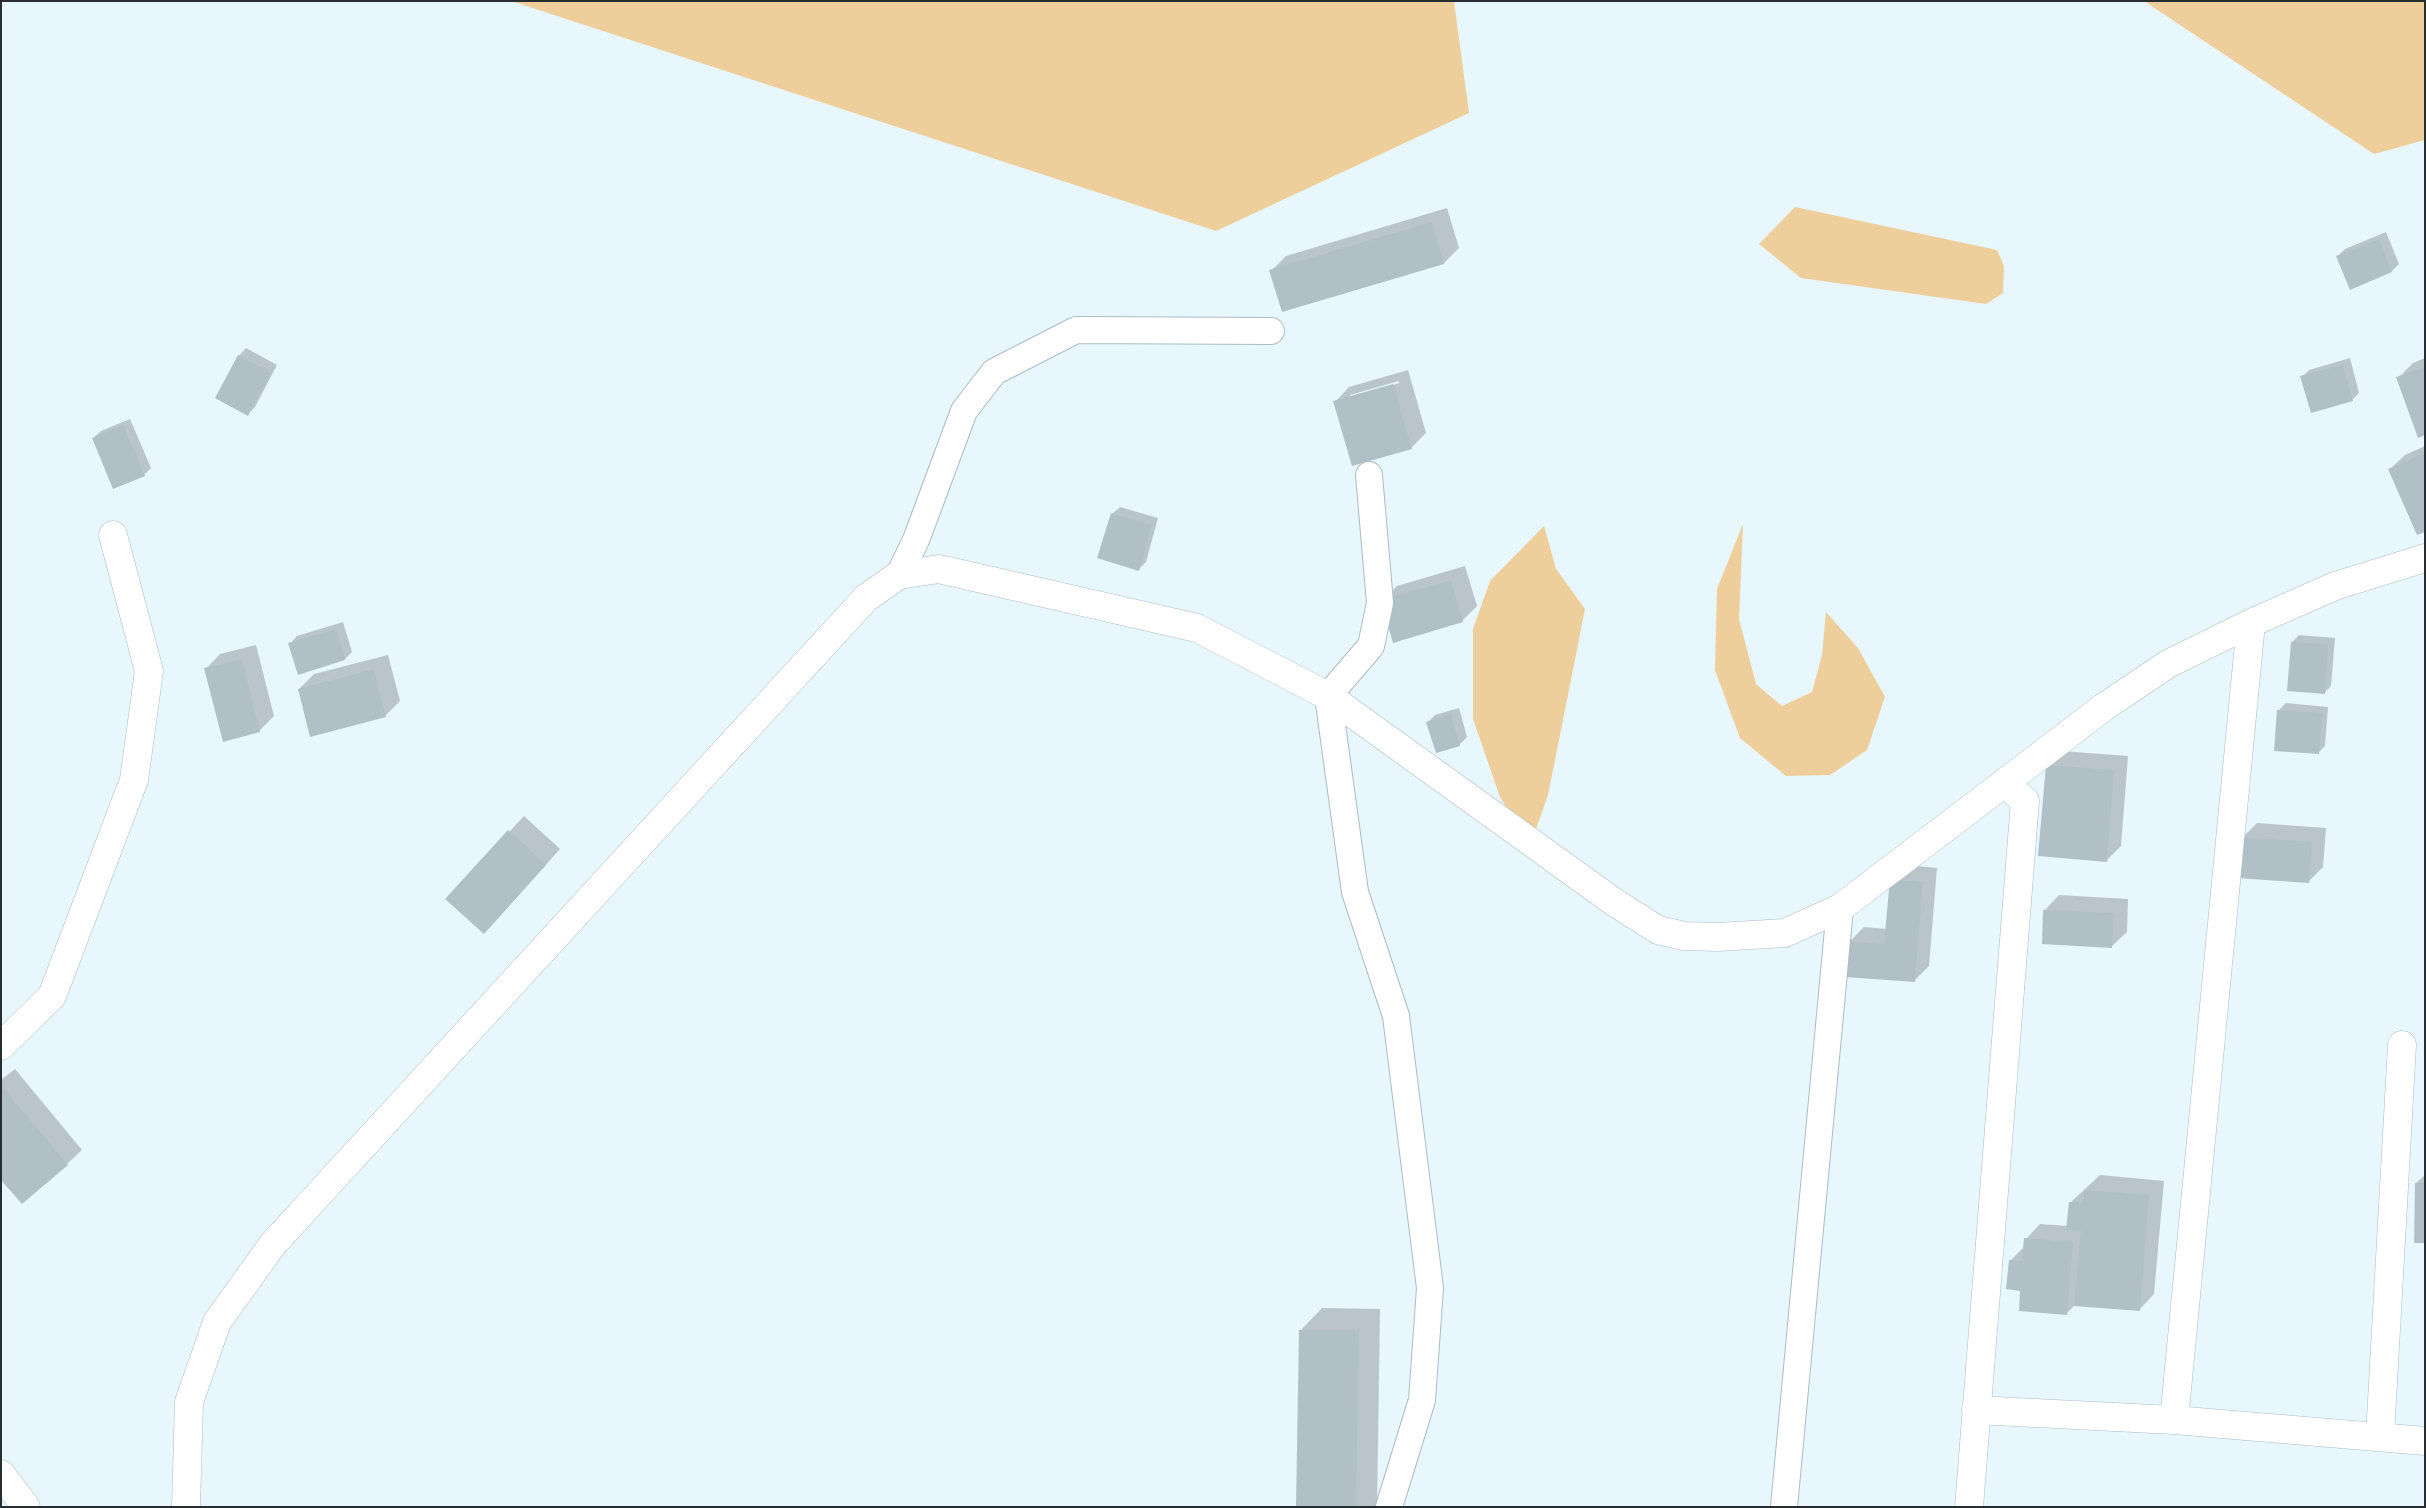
<!DOCTYPE html>
<html>
<head>
<meta charset="utf-8">
<style>
	body { margin:0 }
	#map { position:relative; width:2426px; height:1508px; overflow:hidden; background:#e8f6fe; font-family:Manrope,sans-serif }
	canvas { display:block }
	.frame { position:absolute; inset:0; border:2px solid #272d30; pointer-events:none }
</style>
</head>
<body>
<div id="map">
<canvas width="2426" height="1508"></canvas>
<div class="frame"></div>
</div>
<script>
const ctx = document.querySelector('canvas').getContext('2d');
ctx.lineJoin = 'round';
function paint(path, color) {
  ctx.fillStyle = color;
  ctx.fill(path, 'evenodd');
}
function trace(path, color, width, dash) {
  ctx.strokeStyle = color;
  ctx.lineWidth = width;
  ctx.lineCap = dash ? 'butt' : 'round';
  ctx.setLineDash(dash || []);
  ctx.stroke(path);
}
paint(new Path2D(`
	M511,1h943l15,112 -253,118z
	M2144,1h281v139l-51,14z
	M1795,207l202,43 7,16 -1,27 -17,11 -185,-26 -42,-34z
	M1743,524l-4,95 17,65 26,22 30,-14 10,-37 4,-43 32,36 27,49 -18,53 -37,25 -44,1 -46,-38 -25,-68 2,-81z
	M1544,526l12,43 29,40 -37,186 -18,51 -30,-49 -27,-78v-90l17,-48z`), '#eece9b');
paint(new Path2D(`
	M1447,208l12,40 -15,15 -162,47 -11,-39 15,-15z
	M2386,232l13,32 -7,7 -42,17 -12,-32 7,-7z
	M246,348l31,17 -22,42 -7,7 -9,-58z
	M2350,358l9,35 -7,7 -50,-23 7,-7z
	M2425,358v76l-27,-56 15,-15z
	M1408,370l18,63 -15,15 -76,-46 14,-15zM1399,381v2l-49,15v-3z
	M130,419l21,49 -7,7 -51,-37 8,-7z
	M2425,446v84l-35,-61 15,-14z
	M1120,507l38,11 -12,44 -8,8 -26,-56z
	M1465,566l12,40 -15,15 -79,-20 14,-15z
	M343,622l9,30 -7,7 -46,15 -9,-30 7,-8z
	M2299,635l36,3 -4,48 -7,7 -32,-51z
	M256,645l18,71 -15,15 -53,-62 14,-15z
	M388,655l12,46 -15,15 -86,-27 15,-15z
	M2286,703l42,4 -3,39 -7,7 -39,-43z
	M1459,708l8,29 -8,8 -31,-23 7,-7z
	M2062,751l66,5 -7,90 -15,15 -59,-95z
	M524,816l36,33 -62,69 -51,-19z
	M2257,823l69,5 -3,39 -15,15 -66,-44z
	M1906,865l31,3 -8,98 -14,14 -66,-38 15,-15 23,2 4,-49z
	M2059,895l69,4 -1,33 -15,14 -67,-36z
	M15,1069l67,81 -15,14 -66,14v-98z
	M2100,1175l64,6 -10,113 -14,15 -64,-5 -10,10 -45,-24 -11,-29 15,-15 1,-7 14,-15 28,2 2,-23z
	M2425,1175v67l-9,-59z
	M1322,1308l58,1 -3,198h-79l3,-177z`), '#0003');
paint(new Path2D(`
	M1432,222l12,42 -162,48 -13,-42z
	M2379,239l13,33 -42,18 -14,-34z
	M238,355l33,17 -23,44 -33,-18z
	M2343,365l10,36 -42,12 -11,-37z
	M2425,367v68l-7,3 -22,-61z
	M1393,384l19,65 -60,17 -19,-65z
	M123,425l22,51 -32,13 -21,-51z
	M2425,453v79l-8,3 -29,-66z
	M1111,513l41,12 -13,46 -42,-13z
	M1451,580l12,42 -70,21 -12,-43z
	M336,629l9,31 -47,15 -10,-32z
	M2291,642l37,2 -3,50 -38,-3z
	M242,659l18,73 -37,10 -19,-74z
	M374,669l12,48 -76,20 -12,-48z
	M2277,710l45,3 -3,41 -45,-3z
	M1451,714l9,32 -24,7 -10,-31z
	M2046,765l68,5 -7,92 -69,-6z
	M508,830l38,35 -62,69 -39,-35z
	M2241,837l71,5 -3,41 -72,-5z
	M1890,879l33,3 -8,100 -70,-5 3,-36 36,3z
	M2043,910l71,3 -2,35 -70,-4z
	M1,1085l67,80 -46,39 -21,-24z
	M2415,1183h10v60h-11z
	M2084,1190l65,5 -9,116 -66,-5 7,-75 -15,-1 3,-28 14,1z
	M2024,1238l49,4 -6,73 -48,-4 1,-20 -14,-2 3,-29 13,1z
	M1299,1330h60l-3,177h-60z`), '#b1bfc6');
const lane = new Path2D(`
	M1369,475l11,128 -9,43 -43,50 27,196 41,124 34,272 -8,112 -33,107
	M899,575l17,-35 48,-129 30,-39 82,-42 195,1
	M1784,1507l56,-599`);
const street = new Path2D(`
	M1,1046l51,-50 82,-216 15,-109 -36,-136
	M1976,1410l198,10 251,21
	M2174,1420l77,-797
	M2380,1436l22,-391
	M186,1507l3,-105 28,-80 56,-78 593,-646 33,-23 40,-6 258,59 131,68 286,206 44,28 26,6 34,1 67,-4 55,-25 264,-201 64,-43 83,-41 84,-37 90,-28
	M1969,1507l56,-706 -21,-18`);
const secondary = new Path2D(`
	M1,1474l25,33`);
trace(lane, '#adbbc3', 28);
trace(street, '#adbbc3', 29);
trace(secondary, '#adbbc3', 29);
trace(lane, '#fff', 26);
trace(street, '#fff', 28);
trace(secondary, '#fff', 28);
</script>
</body>
</html>
